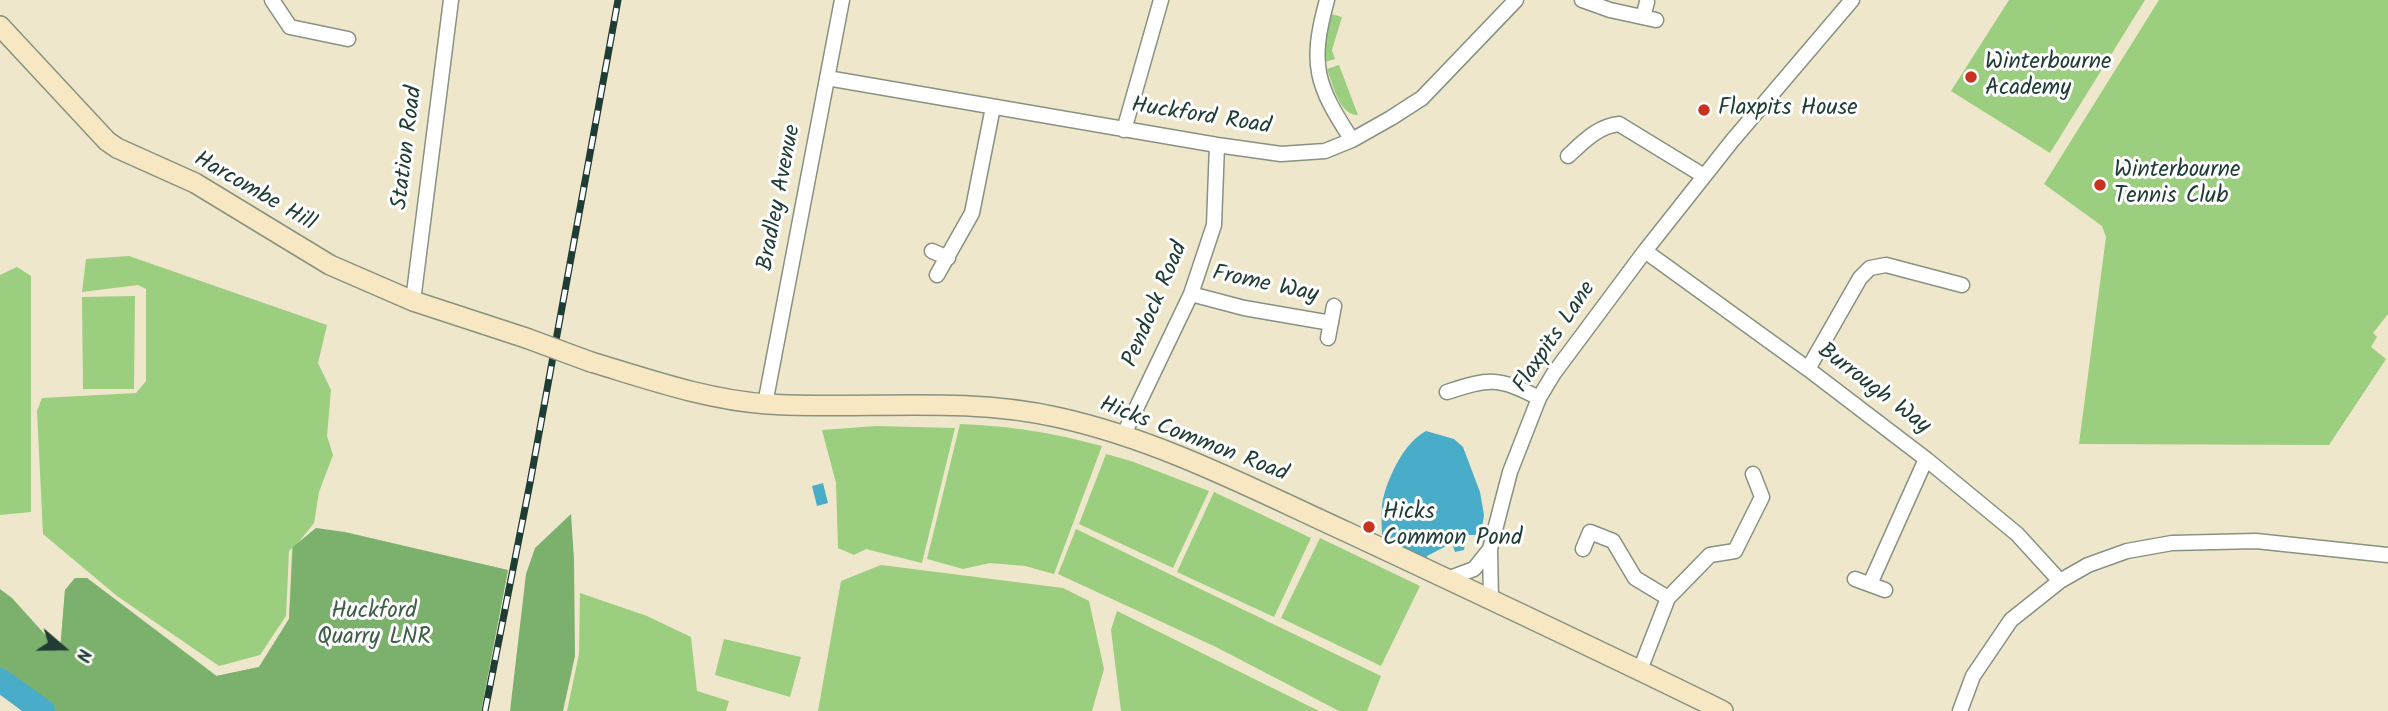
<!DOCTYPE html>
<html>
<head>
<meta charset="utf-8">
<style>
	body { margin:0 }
	#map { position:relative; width:2388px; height:711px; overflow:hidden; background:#efe7cb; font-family:Kalam,sans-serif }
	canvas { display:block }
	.north { position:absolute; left:28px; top:613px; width:70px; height:70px; -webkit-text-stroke:5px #fff; paint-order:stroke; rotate:110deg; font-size:19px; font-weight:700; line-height:28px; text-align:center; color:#1f3d34 }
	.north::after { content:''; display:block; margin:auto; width:24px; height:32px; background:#1f3d34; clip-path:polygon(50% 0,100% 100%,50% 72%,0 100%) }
</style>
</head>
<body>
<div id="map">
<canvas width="2388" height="711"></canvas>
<div class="north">N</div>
</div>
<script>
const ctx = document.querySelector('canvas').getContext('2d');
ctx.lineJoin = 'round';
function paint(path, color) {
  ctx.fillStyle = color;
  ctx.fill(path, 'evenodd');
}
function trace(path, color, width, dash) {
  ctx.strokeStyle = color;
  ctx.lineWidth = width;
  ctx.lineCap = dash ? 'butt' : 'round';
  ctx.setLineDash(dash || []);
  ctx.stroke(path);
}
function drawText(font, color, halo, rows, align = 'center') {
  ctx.font = font + ' Kalam,sans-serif';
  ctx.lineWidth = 6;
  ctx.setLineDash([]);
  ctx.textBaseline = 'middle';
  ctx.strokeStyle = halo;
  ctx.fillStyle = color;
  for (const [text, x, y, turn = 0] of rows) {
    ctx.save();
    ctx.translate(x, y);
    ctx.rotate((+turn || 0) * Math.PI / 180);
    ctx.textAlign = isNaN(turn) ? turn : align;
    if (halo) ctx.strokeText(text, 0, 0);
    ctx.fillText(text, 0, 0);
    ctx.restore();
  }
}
paint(new Path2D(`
	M2009,0h136l-95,153 -99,-62z
	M2159,0h229v314l-15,19 4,4 -6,10 15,12 -57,86 -250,-1 27,-207 -4,-11 -58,-42z
	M1331,14l11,3 -10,33 3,9 -10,3 -4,-17z
	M1339,65l19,50c-19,0 -25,-30 -31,-46z
	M129,256l198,69 -9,38 13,27 -4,46 6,19 -14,37 -5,31 -16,20 18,-15 192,42 -27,141h-421l-48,-101 48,41 5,-61 10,-12h12l130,98 42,-9 30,-48 3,-71 -3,3 -3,65 -26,39 -41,11 -102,-70 -74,-62 -6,-123 5,-13 94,-5 10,-12v-92l-8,-4 -56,7 4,-33z
	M17,267l14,9v236l-31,3v-240z
	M135,296l-1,93h-51l-1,-92z
	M960,424c52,2 93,9 142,22l-48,128 -29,-8 -35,-3 -27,6 -36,-10z
	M876,426l79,2 -33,135 -56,-14 -12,6 -16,-7 -2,-65 -14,-53z
	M1106,454l25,7 78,30 -36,77 -94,-44z
	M1214,492l97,46 -37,79 -97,-45z
	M1076,529l305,147 -14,35h-28l-123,-64 -158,-73z
	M1320,538l100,48 -39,80 -100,-48z
	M881,565l182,23 26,13 15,68 -12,42h-274l23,-130z
	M580,593l67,23 44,21 6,54 32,10 -3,10h-159l12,-57z
	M1117,611l202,100h-198l-10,-81z
	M724,639l77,18 -11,40 -75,-22z`), '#9bce7e');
paint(new Path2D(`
	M571,514l3,45 1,97 -12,55h-53l16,-137 9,-26z
	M316,528l29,4 163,38 -27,141h-459l-22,-17v-105l12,9 48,53 5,-61 10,-12h12l129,98 43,-9 30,-48 4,-72z`), '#7cb16d');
paint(new Path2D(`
	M1426,431l28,8 9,8 17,45 4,23 -3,20h-15l-2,15 -9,2 -3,-9 -25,13v6l-45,-22c0,-15 -2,-32 2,-45 6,-22 22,-54 42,-64z
	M823,483l5,20 -11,3 -5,-20z`), '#49acc9');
trace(new Path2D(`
	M0,680l43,31`), '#49acc9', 24);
const street = new Path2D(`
	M272,0l18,27 58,12
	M1327,0c-18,65 -11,85 25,140
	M1582,0l28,10 46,10
	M1643,17l4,-15
	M827,78l390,67 64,9 44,-3 27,-11 39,-22 31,-20 94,-98
	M1124,130l37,-130
	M1568,156c15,-14 30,-30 51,-32l85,52
	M932,251l16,7
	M1645,251l163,118 118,90 91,75 43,47
	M937,275l35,-62 21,-106
	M1191,294l53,14 87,15
	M413,301l38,-301
	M1328,338l6,-32
	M1808,369l52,-91 10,-10 16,-3 76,20
	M1447,392c43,-14 51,-15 92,6
	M765,404l77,-404
	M1123,436l68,-142 23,-69 3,-80
	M1583,549l7,-17 23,9 22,37 33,20
	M1447,579l27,-10 16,-20
	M1855,579l30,11
	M1870,584l56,-125
	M1491,599l-1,-50 20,-77 29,-74 15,-25 91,-122 87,-110 120,-141
	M1640,670l28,-72 42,-43 25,-4 27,-54 -9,-23
	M1960,711l13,-35 38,-56 49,-39 28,-16 39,-14 45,-8 84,-2 132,14`);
const secondary = new Path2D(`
	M0,26l107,115 10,7 78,35 135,82 83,36 113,37
	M591,362c57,17 116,38 176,42 96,6 194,-8 289,13 102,22 197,72 291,115 126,59 252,118 376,179`);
trace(street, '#879280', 17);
trace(secondary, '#879280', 22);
trace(street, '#fff', 14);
trace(secondary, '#f7e8c3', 19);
const rail = new Path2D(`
	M485,711l45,-228 88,-483`);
trace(rail, '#1f3d34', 7);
trace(rail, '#fff', 4.5, [13]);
const secondaryBridge = new Path2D(`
	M526,338l65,24`);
trace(secondaryBridge, '#879280', 22, []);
trace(secondaryBridge, '#f7e8c3', 19);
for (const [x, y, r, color] of [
	[1971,77,7,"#c8321e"],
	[1704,110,7,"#c8321e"],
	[2100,185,7,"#c8321e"],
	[1369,527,7,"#c8321e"]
]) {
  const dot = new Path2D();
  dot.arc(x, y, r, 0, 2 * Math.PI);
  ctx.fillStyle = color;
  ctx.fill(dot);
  trace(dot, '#fff', 2.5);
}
drawText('23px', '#1f3d34', '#fff', [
	["Winterbourne",1985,64],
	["Academy",1985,90],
	["Flaxpits House",1718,110],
	["Winterbourne",2114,172],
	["Tennis Club",2114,198],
	["Hicks",1383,514],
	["Common Pond",1383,540]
], 'left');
drawText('23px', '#1f3d34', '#fff', [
	["Huckford Road",1201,118,9],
	["Station Road",409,148,-83],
	["Harcombe Hill",254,193,30],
	["Bradley Avenue",781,198,-79],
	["Frome Way",1265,286,12],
	["Pendock Road",1157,305,-67],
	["Flaxpits Lane",1556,338,-56],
	["Burrough Way",1873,390,37],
	["Hicks Common Road",1193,441,21]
]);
drawText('23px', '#3e6146', '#fff', [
	["Huckford",374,613],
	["Quarry LNR",374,639]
]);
</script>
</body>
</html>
